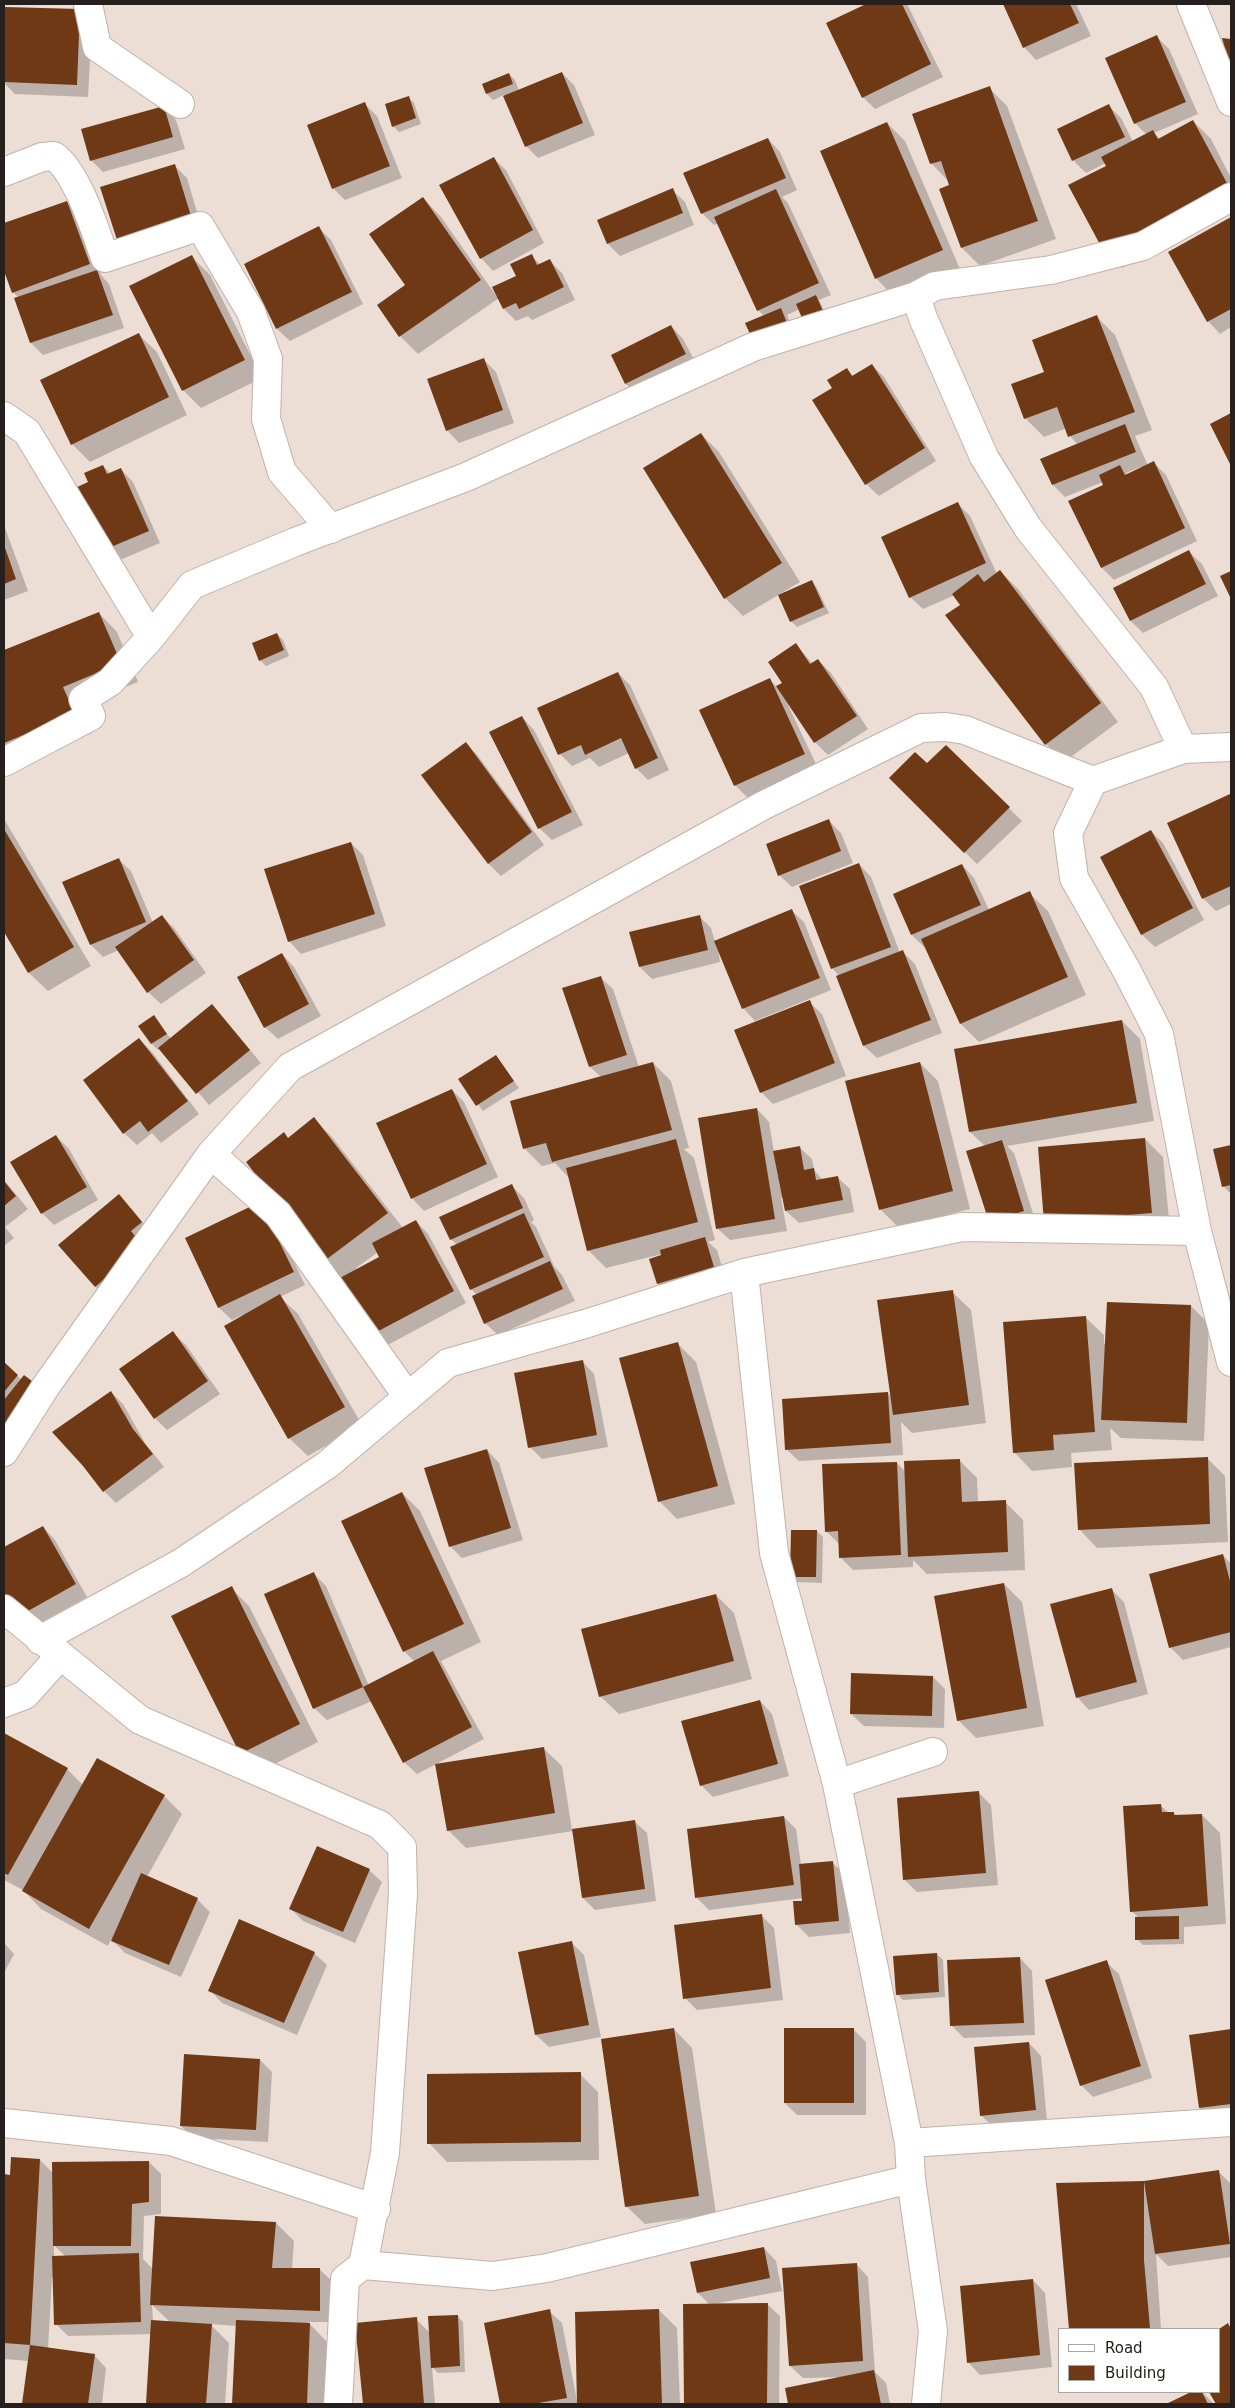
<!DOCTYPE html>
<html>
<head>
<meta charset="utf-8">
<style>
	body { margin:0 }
	#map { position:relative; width:1235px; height:2408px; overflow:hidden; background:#ecddd5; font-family:"DejaVu Sans",sans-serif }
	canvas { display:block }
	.frame { position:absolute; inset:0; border:5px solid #25201d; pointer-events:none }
	.legend { position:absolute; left:1058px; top:2328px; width:162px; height:65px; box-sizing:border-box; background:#fff; border:1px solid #a8a6a5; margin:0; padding:6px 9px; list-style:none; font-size:15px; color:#25201d }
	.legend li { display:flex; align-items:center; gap:10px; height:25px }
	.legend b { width:25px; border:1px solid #a8a6a5 }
</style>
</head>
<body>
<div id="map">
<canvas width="1235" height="2408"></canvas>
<div class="frame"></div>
<ul class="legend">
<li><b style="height:6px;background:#fff"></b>Road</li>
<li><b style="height:14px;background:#6f3915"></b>Building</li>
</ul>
</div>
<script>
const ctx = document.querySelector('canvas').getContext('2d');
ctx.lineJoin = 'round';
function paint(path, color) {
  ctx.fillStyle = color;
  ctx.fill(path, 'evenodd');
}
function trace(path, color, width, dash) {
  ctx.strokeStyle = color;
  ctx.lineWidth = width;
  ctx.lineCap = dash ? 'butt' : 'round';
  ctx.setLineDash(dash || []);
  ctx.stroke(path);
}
paint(new Path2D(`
	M869,4h38l36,73 -68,32 -12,-12 -35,-74z
	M1004,4h72l15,32 -55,24 -12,-13z
	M4,18l88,5 -4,74 -73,-3 -11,-11v12z
	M1157,37l12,12 29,65 -44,19 6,6 33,-18 18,18 20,39v33l-109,57 -18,-18 4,-83 -2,-4 -20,10 -12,-12 -15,-31 50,-24 12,12 12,24 14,-7 -12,-12z
	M562,73l12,12 21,50 -57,23 -12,-12 -22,-51 -11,5 -6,-6 22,-20 6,6 4,11z
	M989,88l18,18 49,133 -76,27 -18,-18 -22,-58 11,-4 -2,-4 -18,-19z
	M408,97l6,6 7,21 -22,8 -6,-6z
	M365,104l12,12 25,62 -57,22 -12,-12z
	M164,107l12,13 9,29 -82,23 -12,-12z
	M887,123l18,18 55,128 -66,28 -18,-19 -55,-127z
	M768,139l12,13 17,38 -15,7 6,6 43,92 -12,5 11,22 -30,-13 -13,6 7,19 -30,-18 -6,-6 -39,-87 -5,2 -12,-12z
	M493,158l13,12 38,73 -51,28 -12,-13z
	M174,165l13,13 15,51 -100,-41z
	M672,190l13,12 9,23 -74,31 -12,-12z
	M423,198l18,19 56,80 20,-21 14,-20 10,9 9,-4 12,12 13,27 -43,20 -4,-4 -12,5 -12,-12 -5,-11 -81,56 -18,-18z
	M67,202l12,13 22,60 8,9 15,44 -81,27 -12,-12 -15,-44 3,-1 -6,-6 -9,-25v-42z
	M1231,219v108l-11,7 -12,-13 -38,-68z
	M319,228l12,12 32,64 -73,37 -13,-12 -32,-65z
	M192,257l18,18 52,103 -61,30 -18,-18z
	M1097,317l18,18 37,95 -17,6 13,30 6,-3 12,12 31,66 -83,39 -12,-12 3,-82 -2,-4 -38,15 -12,-12 25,-40 -8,-9 -3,-8 -23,9 -19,-19 20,-45zM1140,467l1,2 -12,6 -3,-2z
	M671,326l12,13 15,28 -59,29 -13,-12 -14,-29z
	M138,334l19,18 30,63 -97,47 -18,-18z
	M484,360l12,12 18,51 -55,20 -12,-13z
	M872,365l12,12 52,84 -57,35 -13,-12 -32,-95 13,-19 7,7z
	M701,434l18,18 81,130 -57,34 -18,-18z
	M103,466l8,8 10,-5 12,13 27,61 -47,20 -23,-80z
	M958,504l12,12 27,58 3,-3 18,18 100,133 -54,40 -18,-18 -99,-128 15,-11 -7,-10 -32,14 -13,-12z
	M4,525l24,66 -24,9z
	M1189,552l13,12 16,32 -75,37 -12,-12 -16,-33z
	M812,582l5,6 12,25 -32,14 -6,-6z
	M99,613l18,19 21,50 -58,23 12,28 -75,30 -13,-13v-98z
	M277,634l6,6 6,16 -23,10 -6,-6z
	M796,645l17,19 5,-4 13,13 37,56 -40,26 -13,-13 -29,-41 31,65 -69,32 -13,-13 34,-106 8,8 7,-4z
	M618,673l12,12 39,85 -21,10 -12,-12 -7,-15 -30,14 -9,-9 -18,8 -12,-12z
	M522,717l12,13 49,95 -31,15 -13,-12z
	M466,743l12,13 66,89 -43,31 -12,-12z
	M946,746l76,75 -45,43 -87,-86 37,-13z
	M1230,796l1,108 -15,7 -13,-13z
	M4,819l87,147 -43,25 -19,-18 -25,-44z
	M828,820l13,13 12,30 -61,24 -13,-12z
	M1151,831l12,12 41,77 -49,27 -13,-12 -40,-77z
	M351,843l12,12 23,71 -85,28 -12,-13z
	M118,859l13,12 22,52 9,-7 12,12 32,45 -45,31 -13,-12 -29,-42 -16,7 -12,-12 -27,-63z
	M859,864l12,13 29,76 3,-1 12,12 27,69 -65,25 -13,-12 -27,-70h2l-7,-8z
	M962,865l12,13 15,32 40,-17 19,18 38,84 -107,47 -18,-18 -35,-78 -2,1 -12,-12z
	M791,910l13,12 27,68 -76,31 -12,-13 -25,-60 2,14 -68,17 -12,-12 -9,-34 68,-17 12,12 4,14z
	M282,954l12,13 27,49 -43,23 -13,-12z
	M600,977l13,12 26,78 14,-4 18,18 18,67 -5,1 10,9 21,82 -7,2 9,8 9,30 -56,16 -12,-12 4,-30 -56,14 -18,-18 -18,-71 -15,-16 -13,3 -18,-18 77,-71 -11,-10z
	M809,1002l13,12 24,62 -73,28 -12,-12z
	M212,1005l49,58 -52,42 -49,-57 -2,2 -6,-6 -12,-18 14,-9 17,22z
	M1122,1021l18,18 14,82 -147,25 7,7 22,70 -34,11 -17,-88 -15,-14z
	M139,1039l13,13 47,62 -38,29 -9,-10 -15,12 -13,-12z
	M496,1056l23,32 -36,23 -23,-31z
	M920,1063l18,18 32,128 -72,18 -18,-18z
	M452,1090l12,12 34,75 -74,34 -12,-13z
	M757,1109l12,13 5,30 25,-5 13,12 2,11 9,10 14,-3 13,12 4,23 -55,11 -13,-12 -2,-14 -3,1 6,33 -57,9 -13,-12z
	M314,1119l18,18 71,91 13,-7 12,13 38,69 -84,45 -41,-70 -17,-17 -36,-122zM378,1252l2,5 -23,13 -1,-2z
	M56,1136l13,13 29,51 -44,25 -12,-12z
	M1145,1139l18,18 7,73 -106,10z
	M1231,1146v46h-2l-6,-6 -9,-36z
	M4,1180l24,29 -23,18 9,11 -10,8z
	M512,1186l12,12 10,22 -3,2 5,5 18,39 8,9 13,26 -77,34 -13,-12 -8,-28 -6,-6 -19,-42 5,-2 -6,-6z
	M131,1208l22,27 -11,9 12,15 -46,39 -13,-12z
	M272,1216l33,69 -25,12 18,17 64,111 -54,31 -19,-18 -47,-123 -10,5 -13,-12 -33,-69z
	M952,1292l19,18 15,113 -74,10 -11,-11 2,33 -104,6 -13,-12 102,-56 3,4z
	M1191,1306l18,18 -5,117 -83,-3 -11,-10 2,22 -41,3 1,14 -40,4 -18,-19 71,-135 19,18v9h2z
	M173,1333l13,12 34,49 -53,36 -12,-12z
	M678,1344l18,18 39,142 -58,15 -18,-18z
	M582,1361l12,13 14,73 -66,12 -12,-12z
	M4,1364l18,16 -18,59z
	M111,1392l12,12 22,39 19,24 -48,36 -12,-12z
	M487,1450l12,13 24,77 -61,18 -12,-12z
	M1207,1458l18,18 3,66 -131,6 -18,-19z
	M959,1460l18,18 1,25 27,-1 18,18 2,50 -98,4 -14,-14v7l-60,3 -13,-13 -1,-13 -13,-13 71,-68 9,9z
	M402,1493l18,18 61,131 -40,19 43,78 -67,35 -13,-12 -32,-61 -45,19 -13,-12v-134l12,12 43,100 46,-24 -11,-11z
	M43,1527l12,13 32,57 -62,34 -21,-28v-54z
	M817,1531l6,6 -1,46 -25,-1 -6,-6z
	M1223,1555l8,9v83l-48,13 -12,-12 -20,-73z
	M1004,1584l18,18 22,124 -68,12 -18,-18z
	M231,1588l18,18 69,136 -59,30 -18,-19z
	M1112,1590l12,12 24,92 -59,16 -12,-13z
	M716,1595l18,18 18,66 -133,35 -19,-18z
	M933,1677l12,12 -1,39 -80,-2 -13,-12z
	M760,1701l12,13 17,62 -76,21 -12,-12z
	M4,1734l63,35 16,16 81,11 18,18 -35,63 50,22 13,13 -29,65 -56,-24 -14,-14 -3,7 -67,-37 -18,-19 -19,-10z
	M543,1748l19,18 10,64 62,-9 13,12 9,68 -61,9 -12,-12 -10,-67 -107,17 -18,-18z
	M978,1792l13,13 7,80 -81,7 -12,-12z
	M1161,1806l8,7h5l3,3 25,-1 18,18 6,91 -42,3v17l-41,1 -6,-6v-23l-6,-5z
	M784,1817l12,12 5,36 32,-2 12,12 5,58 -41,4 -13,-13 7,-26 -94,12 -12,-12z
	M369,1870l13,12 -27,61 -52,-22 -12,-12z
	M762,1916l12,12 9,72 -86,10 -12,-12z
	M571,1942l13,13 17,82 -52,10 -13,-12 -16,-82z
	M4,1943l10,11 -10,19z
	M314,1953l13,12 -30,70 -75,-32 -12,-13z
	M937,1954l6,6 2,37 -42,3 -6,-6z
	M1020,1958l12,13 3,64 -71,3 -13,-13z
	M1106,1962l13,12 33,104 -59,19 -12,-12z
	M674,2029l18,19 24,166 -71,10 -19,-18z
	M853,2029l13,13v73h-69l-12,-12z
	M1231,2031v87l-19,2 -12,-12 -10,-72z
	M1029,2043l12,13 6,66 -53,6 -13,-13z
	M260,2060l12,12 -4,70 -74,-4 -13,-12z
	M580,2074l18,18 1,68 -152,2 -18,-19z
	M40,2160l14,14 95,-12 12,12v40l-17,2 -1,43 10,10 123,-46 18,18 -2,28h27l13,12v41h-24l19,20 -2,62h-91l3,-78 -27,-2 19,19 -4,61h-78l5,-70 -84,2 -12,-12 -2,-47h-2l-4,72 46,6 12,13 -4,36h-79l6,-43 -25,-2v-183h8zM54,2245l12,12h-12zM152,2305l18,17 -17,-1z
	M1218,2171l13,13v73l-63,9 -12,-12 5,75h-90l-14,-145 87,-2z
	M764,2248l12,13 6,30 -63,12 48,1 13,12 -1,88h-94l-1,-99h26l-12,-12z
	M856,2264l12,13 7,95 11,11 4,21h-100l-3,-15 59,-12 -43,1 -13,-12z
	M1033,2280l12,13 7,74 -72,8 -12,-13z
	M659,2310l18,18 3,76h-179l-16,-80 64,-13 13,12 15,78z
	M457,2316l6,6 2,50 -27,1 -6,-6 3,37h-71l-7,-80 59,-5 14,14z
	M1228,2325l3,3v76h-14l-7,-12h9v-62z
	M1194,2392h8l12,12h-45z`), '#0003');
paint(new Path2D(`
	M866,4h36l29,60 -69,34 -36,-75z
	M1003,4h67l9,19 -56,25z
	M4,7l76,2 -3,76 -73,-3z
	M1157,35l29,67 -52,22 -29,-66z
	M1222,38l9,1v32z
	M562,72l21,51 -58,24 -22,-51z
	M509,73l4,11 -27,10 -4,-10z
	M990,86l48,135 -77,27 -22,-59 10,-4 -8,-24 -11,3 -18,-50z
	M409,96l7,22 -24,9 -7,-23z
	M365,102l25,64 -58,23 -25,-64z
	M1109,104l16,33 -53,24 -15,-32z
	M164,106l9,31 -83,24 -9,-32z
	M1193,120l35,65 -125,65 -35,-65 38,-19 -5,-9 52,-27 5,9z
	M887,122l56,128 -68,29 -55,-128z
	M768,138l18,40 -85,36 -18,-41z
	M494,157l39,73 -53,29 -41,-74z
	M175,164l16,52 -74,24 -17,-53z
	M673,188l10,25 -76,31 -10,-24z
	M776,189l43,94 -62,28 -43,-94z
	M423,197l58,83 -82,57 -22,-32 28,-20 -36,-51z
	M67,201l23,63 -78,29 -8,-22v-48z
	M1231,217v92l-24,13 -39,-70z
	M319,226l33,66 -76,37 -32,-65z
	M532,254l5,11 13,-6 14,28 -45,22 -3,-6 -13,6 -11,-22 24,-11 -6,-12z
	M192,255l53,105 -63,31 -53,-105z
	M97,270l16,45 -83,28 -16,-45z
	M816,295l9,21 -20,9 -9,-21z
	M781,308l8,20 -35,15 -9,-20z
	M1097,315l38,97 -67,25 -11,-30 -33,12 -13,-35 33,-12 -12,-32z
	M671,325l15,29 -61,30 -14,-29z
	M139,333l30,64 -98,48 -31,-65z
	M484,358l19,52 -57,21 -19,-52z
	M872,364l53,84 -60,37 -53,-85 20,-12 -5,-8 20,-12 5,8z
	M1231,413v53l-21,-42z
	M1125,424l11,28 -84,33 -12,-26z
	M701,433l81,130 -58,36 -81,-131z
	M1154,461l31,67 -84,40 -33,-67 35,-16 -4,-10 21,-10 5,10z
	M103,465l4,9 14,-6 28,63 -50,21 -26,-63 15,-7 -4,-9z
	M958,502l28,61 -77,35 -28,-61z
	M4,545l12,34 -12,5z
	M1189,550l17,34 -76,37 -17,-33z
	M1000,570l101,133 -56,42 -100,-130 15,-10 -8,-11 26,-20 6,8z
	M1231,571v28l-11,-23z
	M812,580l12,27 -34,15 -12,-27z
	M99,612l22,51 -58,24 12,27 -71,29v-93z
	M277,633l7,17 -25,11 -7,-18z
	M796,643l14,21 8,-5 39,57 -43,27 -38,-57 6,-3 -14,-21z
	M618,672l40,86 -23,11 -14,-31 -36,17 -4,-10 -23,10 -21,-47z
	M770,678l35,76 -71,32 -35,-76z
	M522,716l50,96 -34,17 -49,-97z
	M466,742l66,90 -44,32 -67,-89z
	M946,745l64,62 -46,46 -75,-75 26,-26 12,11z
	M1230,794l1,92 -29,13 -35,-76z
	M829,819l12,32 -63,25 -12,-32z
	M4,829l70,118 -46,26 -24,-41z
	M1151,830l42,78 -52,27 -41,-78z
	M351,842l24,72 -87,28 -24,-73z
	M119,858l27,64 -56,23 -28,-63z
	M859,863l32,84 -60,22 -32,-83z
	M962,864l19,41 -70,30 -18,-41z
	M1030,891l38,86 -108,47 -39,-85z
	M792,909l28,69 -78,31 -28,-68z
	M162,915l32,45 -47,33 -32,-46z
	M700,915l8,35 -69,17 -10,-35z
	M903,950l28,70 -68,26 -27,-70z
	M282,953l27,51 -45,24 -27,-51z
	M601,976l26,79 -38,12 -27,-79z
	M810,1000l25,63 -75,30 -26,-63z
	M212,1004l38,46 -54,44 -38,-46z
	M154,1015l13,19 -16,10 -13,-18z
	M1122,1020l15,83 -168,29 -15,-83z
	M139,1038l49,63 -40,31 -8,-11 -17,13 -40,-54z
	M496,1055l18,26 -38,25 -18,-27z
	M653,1062l19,68 -120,32 -6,-19 -23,6 -13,-48z
	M920,1062l33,129 -74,19 -34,-129z
	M452,1089l35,75 -76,35 -35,-76z
	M757,1108l18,111 -59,10 -18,-111z
	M314,1117l74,96 -65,49 -77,-100 38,-30 4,6z
	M56,1135l31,52 -46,27 -31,-52z
	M1145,1138l7,75 -108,9 -6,-75z
	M676,1139l22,83 -111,29 -21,-83z
	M1002,1140l22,71 -35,11 -23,-71z
	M1231,1145v40l-9,2 -9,-38z
	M800,1146l4,24 10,-2 2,12 22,-4 5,24 -58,11 -12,-60z
	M4,1181l12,15 -12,10z
	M512,1184l11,24 -73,32 -11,-23z
	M119,1194l23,28 -11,9 12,15 -48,41 -37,-42z
	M260,1202l34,70 -76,36 -33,-70z
	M524,1213l20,44 -74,33 -20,-43z
	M416,1220l38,71 -85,45 -31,-57 41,-22 -7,-14z
	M705,1237l9,30 -57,17 -8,-25 12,-4 -1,-5z
	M550,1261l13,28 -79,35 -12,-28z
	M953,1290l16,115 -76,10 -16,-115z
	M280,1294l65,113 -57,32 -64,-113z
	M1107,1302l84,3 -4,118 -86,-3z
	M1086,1316l9,116 -42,3 1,15 -41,3 -10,-131z
	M173,1331l35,50 -54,38 -35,-50z
	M678,1342l40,144 -60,16 -39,-144z
	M583,1360l14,75 -69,13 -14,-75z
	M4,1362l14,13 -14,17z
	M24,1375l21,16 -41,48v-39z
	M111,1391l22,38 20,25 -50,38 -20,-26 -31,-34z
	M888,1392l3,51 -106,7 -3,-51z
	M487,1449l24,79 -62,19 -25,-79z
	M1208,1457l2,67 -132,6 -4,-67z
	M960,1459l2,43 44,-2 2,52 -100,5 -4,-96z
	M897,1462l4,93 -62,3 -1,-27 -13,1 -3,-68z
	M402,1492l62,132 -61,28 -62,-131z
	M43,1526l33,58 -64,36 -8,-14v-59z
	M791,1530h26l-1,47h-26z
	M1223,1554l8,31v47l-62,16 -20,-74z
	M314,1572l49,115 70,-36 39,76 -69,36 -40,-76 -50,22 -49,-115z
	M1004,1583l23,125 -70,13 -23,-125z
	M232,1586l68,138 -60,30 -69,-138z
	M1112,1588l25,94 -61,16 -26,-94z
	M716,1594l18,67 -135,36 -18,-68z
	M851,1673l82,3 -1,40 -82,-2z
	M760,1700l18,64 -78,22 -19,-65z
	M4,1733l64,35 -60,107 -4,-2z
	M544,1747l11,66 -108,18 -12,-67z
	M97,1758l68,37 -76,134 -67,-38z
	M979,1791l7,82 -83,7 -6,-82z
	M1161,1804l1,8h12v3l28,-1 6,92 -78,6 -7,-106z
	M784,1816l10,69 -99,13 -8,-69z
	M635,1820l10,69 -63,9 -10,-69z
	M317,1846l53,23 -27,63 -54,-23z
	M833,1861l6,60 -44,4 -2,-24h9l-3,-37z
	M141,1873l57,25 -29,67 -58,-24z
	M762,1914l9,74 -88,11 -9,-74z
	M1179,1916v23l-44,1v-23z
	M239,1919l76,33 -31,71 -76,-32z
	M572,1941l17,84 -54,10 -17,-83z
	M937,1953l2,39 -43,3 -3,-39z
	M1020,1957l4,66 -74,3 -3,-66z
	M1107,1960l34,106 -61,20 -35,-106z
	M674,2028l25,168 -74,11 -24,-168z
	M784,2028h70v75h-70z
	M1231,2029v75l-32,4 -10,-73z
	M1029,2042l7,68 -56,6 -6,-69z
	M184,2054l76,5 -4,71 -76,-4z
	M581,2072v70l-154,2v-70z
	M11,2157l29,2 -10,186 -26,-2v-169l6,1z
	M149,2161v41l-17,2 -1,42h-78l-1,-84z
	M1219,2170l11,74 -75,10 -11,-73v79l6,68 -81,1 -13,-146 88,-2z
	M155,2216l121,6 -4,46h48v43l-170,-6z
	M764,2247l6,31 -73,15 -7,-31z
	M139,2253l2,69 -87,3 -2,-69z
	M857,2263l6,98 -74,5 -7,-98z
	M1033,2279l7,76 -73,8 -7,-77z
	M768,2303l-1,101h-83l-1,-100z
	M550,2309l17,89 -34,6h-33l-16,-81z
	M659,2309l3,95h-85l-2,-92z
	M458,2315l2,51 -29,2 -3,-52z
	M417,2317l7,87h-61l-8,-81z
	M151,2320l61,4 -6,80h-60z
	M236,2320l74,3 -3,81h-75z
	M1228,2323l3,6v75h-15l-7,-12h10v-63z
	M30,2345l65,9 -7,50h-66z
	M874,2370l7,34h-93l-3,-16z
	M1191,2392h11l6,12h-42z`), '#6f3915');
const minor = new Path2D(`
	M88,4l9,43 83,57
	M1191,4l40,98
	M4,172l38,-15 12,-1c24,18 41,74 51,102l95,-32 51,86 17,47 -2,60 16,53 49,57
	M4,416l23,16 124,205
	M1231,747l-48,2 -90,32 -25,52 6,45 53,93 32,63 38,197 34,131
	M1183,749l-29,-62 -126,-159 -44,-71 -61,-139 -7,-22 19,-10 116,-16 92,-24 88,-49
	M4,762l87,-46 -8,-17 27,-17 41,-45 41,-52 103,-43 171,-65 287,-130 163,-51
	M211,1154l67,60 130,183
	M744,1273l30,280 63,231 72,359 2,36 22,152 -7,73
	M4,1452l42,-66 165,-232 79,-87 474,-262 157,-77 25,-1 19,3 128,51
	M4,1609l136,111 240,105 22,22 1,47 -18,259 -22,112
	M40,1640l141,-77 146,-98 121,-102 137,-39 159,-51 218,-46 235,4
	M4,1703l21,-8 35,-39
	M837,1784l96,-32
	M4,2123l167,18 205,68
	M909,2143l322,-21
	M338,2404l7,-125 18,-14 130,11 54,-8 364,-89`);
trace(minor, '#c0b2aa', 30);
trace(minor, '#fff', 28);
</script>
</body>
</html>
